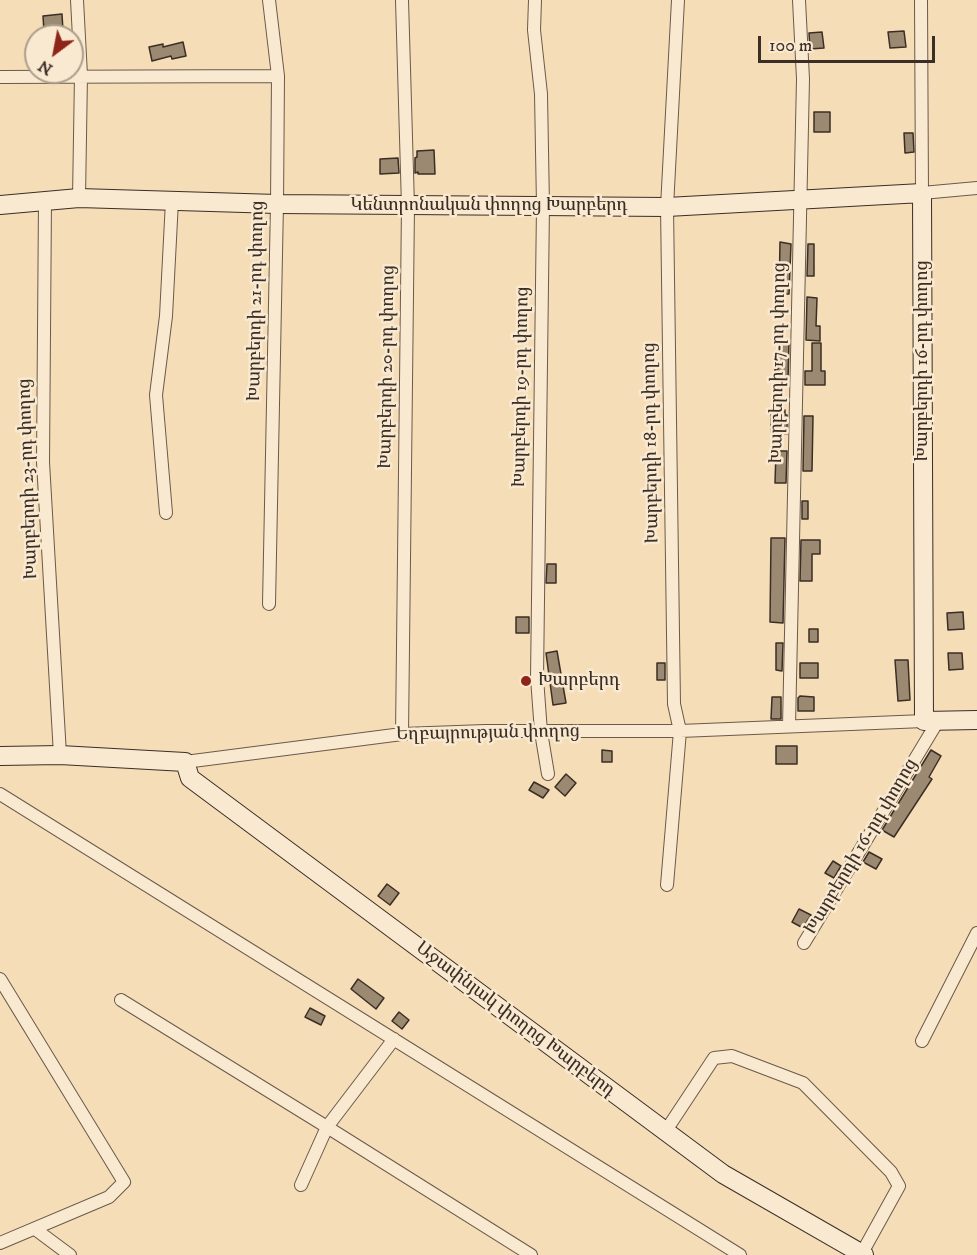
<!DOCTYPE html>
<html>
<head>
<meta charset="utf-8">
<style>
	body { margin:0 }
	#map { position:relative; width:977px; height:1255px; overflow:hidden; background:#f5ddb7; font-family:"IM FELL DW Pica",serif }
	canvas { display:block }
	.north { position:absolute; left:24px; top:24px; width:60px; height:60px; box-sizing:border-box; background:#f8e9d0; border:2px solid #ac9e8c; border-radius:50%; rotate:212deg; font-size:16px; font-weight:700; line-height:24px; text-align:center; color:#3b2e26 }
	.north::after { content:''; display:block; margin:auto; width:21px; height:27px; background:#8f2418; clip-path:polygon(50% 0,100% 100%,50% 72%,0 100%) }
	.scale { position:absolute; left:758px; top:36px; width:177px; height:27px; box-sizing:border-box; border:3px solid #3b2e26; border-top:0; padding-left:8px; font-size:18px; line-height:21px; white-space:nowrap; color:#3b2e26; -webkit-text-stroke:4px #f8e9d0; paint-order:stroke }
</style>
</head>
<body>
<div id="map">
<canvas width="977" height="1255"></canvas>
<div class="north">N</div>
<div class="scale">100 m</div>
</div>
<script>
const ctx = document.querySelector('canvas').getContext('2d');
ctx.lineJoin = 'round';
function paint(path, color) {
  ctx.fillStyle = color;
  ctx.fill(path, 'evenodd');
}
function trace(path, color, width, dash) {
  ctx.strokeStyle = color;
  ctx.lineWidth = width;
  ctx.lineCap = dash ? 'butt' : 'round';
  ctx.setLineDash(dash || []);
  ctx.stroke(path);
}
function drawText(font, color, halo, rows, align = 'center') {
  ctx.font = font + ' "IM FELL DW Pica","Noto Serif Armenian",serif';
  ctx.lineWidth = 5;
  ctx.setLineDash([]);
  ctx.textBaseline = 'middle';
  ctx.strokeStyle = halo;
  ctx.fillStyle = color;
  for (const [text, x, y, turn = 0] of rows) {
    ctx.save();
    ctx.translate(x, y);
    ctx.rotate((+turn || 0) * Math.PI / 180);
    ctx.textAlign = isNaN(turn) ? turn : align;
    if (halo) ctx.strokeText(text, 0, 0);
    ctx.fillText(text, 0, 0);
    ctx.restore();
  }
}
const building = new Path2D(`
	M62,14l1,17 -19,1 -1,-16z
	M904,31l2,16 -16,1 -2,-16z
	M822,32l2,16 -14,1 -1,-16z
	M183,42l3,14 -14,3 -1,-3 -19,5 -3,-14 14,-3v3z
	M814,112h16v20h-16z
	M904,133h9l1,19 -9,1z
	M434,150l1,24h-17v-2l-3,1v-15l2,-1v-6z
	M398,158l1,15 -19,1v-15z
	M780,242l11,2 -2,50h-10z
	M808,244h6v32h-7z
	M807,297l10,1 -1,28h4v15l-14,-1z
	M778,341h11l-1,40h-13v-12h3z
	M812,343h9v28h4v14h-20v-14h7z
	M771,410h14v5h2v19l-16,-1z
	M804,416h9l-1,55h-9z
	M776,451h11l-1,32h-11z
	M802,501h6v18h-6z
	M771,538h14l-2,85 -13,-1z
	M801,540h19v14h-8v27h-12z
	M547,564h9v19h-10z
	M963,612l1,17 -16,1 -1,-17z
	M516,617h13v16h-13z
	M809,629h9v13h-9z
	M776,643h7l-1,28 -6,-1z
	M557,651l9,52 -13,2 -7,-52z
	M948,653h14l1,16 -14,1z
	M895,660h13l2,40 -12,1z
	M657,663h8v17h-8z
	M800,663h18v15h-18z
	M800,696l14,1v14h-16v-13z
	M772,697h9v22h-10z
	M776,746h21v18h-21z
	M602,750l10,1v11h-10z
	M931,750l10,6 -12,21 3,2 -38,58 -12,-7z
	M566,774l10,9 -11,13 -10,-9z
	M534,782l15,8 -6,8 -14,-8z
	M869,852l13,7 -6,10 -13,-7z
	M833,861l8,5 -7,12 -9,-5z
	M387,884l12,9 -9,12 -12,-9z
	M799,909l12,6 -8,13 -11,-6z
	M358,979l26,19 -8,11 -25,-20z
	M310,1008l15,8 -4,9 -16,-8z
	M399,1012l10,8 -7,9 -10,-8z`);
paint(building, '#9c8971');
trace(building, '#3b2e26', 1.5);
const street = new Path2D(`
	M77,0l4,75 -2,123
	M535,0l-1,30 7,64 2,112 -6,472 4,54 7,42
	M921,0l1,193 55,-5
	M0,77l278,-1
	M45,201l-2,261 17,293
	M166,513l-10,-118 10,-79 6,-115
	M269,604l8,-400 1,-128 -9,-76
	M789,726l14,-647 -4,-79
	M402,734l6,-528 -6,-206
	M185,762l217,-28 83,-3h195l244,-10
	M0,794l740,461
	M667,885l13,-154 -6,-27 -7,-497 11,-207
	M804,943l134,-222
	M0,979l124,203 -15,15 -109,46
	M121,1000l206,127 204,128
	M922,1041l55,-108
	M665,1132l49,-74 18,-2 71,27 88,89 8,14 -37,67
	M301,1185l26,-58 67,-88
	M35,1229l35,26`);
const secondary = new Path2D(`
	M0,205l79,-7 198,6 390,3 255,-14 2,528 53,-1
	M0,756l60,-1 125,7 5,16 533,396 141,81`);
trace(street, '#6a5a4a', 14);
trace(secondary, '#3b2e26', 20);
trace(street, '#f8e9d0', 12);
trace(secondary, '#f8e9d0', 18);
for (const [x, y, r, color] of [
	[526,681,6,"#8f2418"]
]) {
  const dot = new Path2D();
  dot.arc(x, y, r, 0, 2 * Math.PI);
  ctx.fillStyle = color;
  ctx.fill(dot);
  trace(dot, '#f8e9d0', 2);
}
drawText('18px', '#3b2e26', '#f8e9d0', [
	["Կենտրոնական փողոց Խարբերդ",489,206],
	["Խարբերդի 21-րդ փողոց",257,301,-89],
	["Խարբերդի 16-րդ փողոց",923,361,-90],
	["Խարբերդի 17-րդ փողոց",779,363,-89],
	["Խարբերդի 20-րդ փողոց",388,367,-89],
	["Խարբերդի 19-րդ փողոց",522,387,-89],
	["Խարբերդի 18-րդ փողոց",652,443,-91],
	["Խարբերդի 23-րդ փողոց",29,479,-92],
	["Եղբայրության փողոց",488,734,-1],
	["Խարբերդի 16-րդ փողոց",862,847,-59],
	["Աջափնյակ փողոց Խարբերդ",515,1020,37]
]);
drawText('18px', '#3b2e26', '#f8e9d0', [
	["Խարբերդ",538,681]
], 'left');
</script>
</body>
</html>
